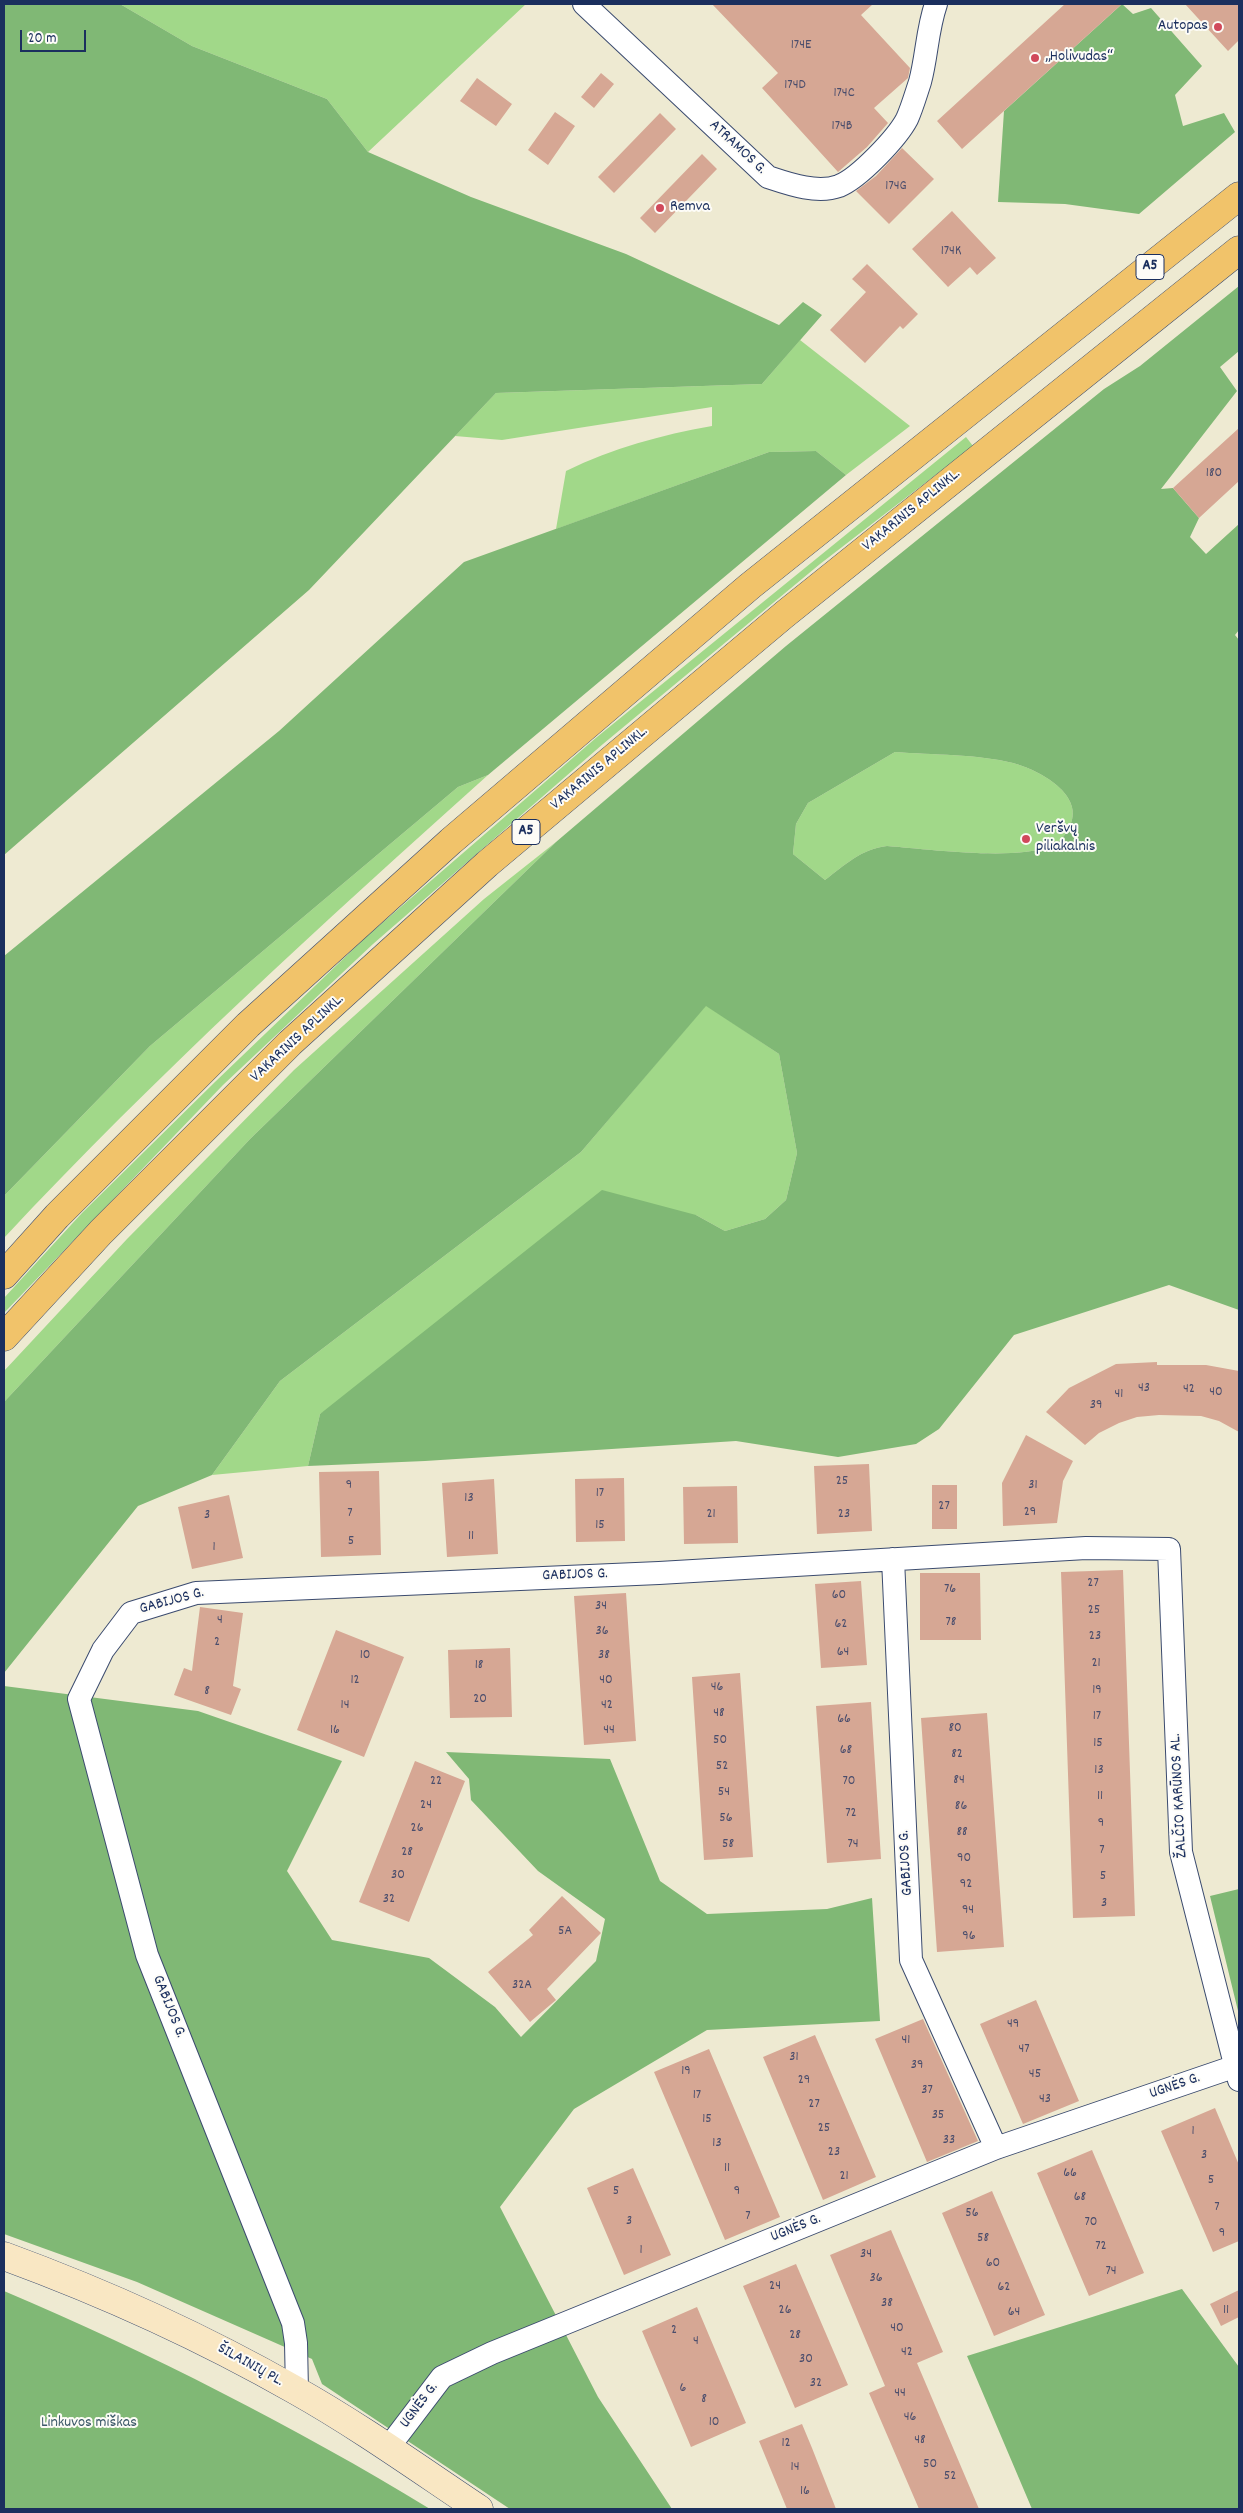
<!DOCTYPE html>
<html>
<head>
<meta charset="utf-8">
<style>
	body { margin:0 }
	#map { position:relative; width:1243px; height:2513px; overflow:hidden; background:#eeead2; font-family:Dekko,sans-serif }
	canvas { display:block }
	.frame { position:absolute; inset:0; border:5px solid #1b2f5e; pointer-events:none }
	.scale { position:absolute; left:20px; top:30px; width:66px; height:22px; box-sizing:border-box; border:2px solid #1b2f5e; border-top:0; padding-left:6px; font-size:15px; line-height:18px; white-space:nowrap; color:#1b2f5e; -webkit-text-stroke:4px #fdfcf7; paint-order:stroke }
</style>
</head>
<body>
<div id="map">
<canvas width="1243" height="2513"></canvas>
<div class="frame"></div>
<div class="scale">20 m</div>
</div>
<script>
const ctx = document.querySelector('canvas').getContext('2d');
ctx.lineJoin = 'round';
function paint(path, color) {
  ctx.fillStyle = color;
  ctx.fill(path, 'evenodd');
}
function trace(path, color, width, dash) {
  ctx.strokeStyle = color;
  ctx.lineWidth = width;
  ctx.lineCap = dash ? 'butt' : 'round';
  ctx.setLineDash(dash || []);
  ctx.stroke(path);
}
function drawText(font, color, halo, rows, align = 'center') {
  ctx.font = font + ' Dekko,sans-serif';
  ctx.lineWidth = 4;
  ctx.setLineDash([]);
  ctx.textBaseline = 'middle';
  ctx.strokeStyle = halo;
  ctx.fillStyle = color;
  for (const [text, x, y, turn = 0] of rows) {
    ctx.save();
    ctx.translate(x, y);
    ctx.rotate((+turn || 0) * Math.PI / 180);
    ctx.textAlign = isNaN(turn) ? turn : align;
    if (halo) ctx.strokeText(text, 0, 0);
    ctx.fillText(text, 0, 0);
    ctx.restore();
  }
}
paint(new Path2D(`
	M120,4h406l-158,148 -41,-53 -135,-53z
	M800,340l110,86 -64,49 -30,-24 -47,1 -213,77 10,-58c47,-23 95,-36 146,-45v-19l-210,33 -47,-4 41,-43 266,-9z
	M966,437l7,9 -153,118 -217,180 -230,200 -150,141 -219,228v-15l78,-85 134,-132 150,-144 231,-200z
	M895,752c37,3 82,2 118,11 26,7 74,32 56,65 -3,7 -11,15 -18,18 -36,15 -123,3 -164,0 -26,3 -42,19 -62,34l-32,-26 3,-30 12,-21z
	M488,775c-166,149 -332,300 -484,463v-42l146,-150 308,-259z
	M556,842l-306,297 -246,263v-31l123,-132 167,-169 190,-171z
	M706,1005l73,49 18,99 -11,47 -21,19 -40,12 -29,-16 -376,199 -12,52 -96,9 68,-94 301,-229z`), '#a1d889');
paint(new Path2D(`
	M4,4h116l72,42 135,53 41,53 103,45 155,57 153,71 24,-23 19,13 -60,69 -266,9 -187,197 -305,265z
	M1122,4l11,10 18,-6 51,58 -27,29 8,31 41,-13 11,19 -96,82 -74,-10 -67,-2 6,-91z
	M1239,286v65l-19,16 17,24 -76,98 12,-1 26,30 -9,19 16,17 33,-30v106l-4,5 4,5v670l-70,-25 -155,50 -75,94 -23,15 -78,13 -102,-16 -311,20 -117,5 12,-52 282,-224 94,25 29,16 40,-12 21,-19 11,-47 -18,-99 -73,-48 -125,146 -301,229 -68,94 -74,31 -134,167v-271l246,-263 306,-297 230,-196 318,-257 36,-23zM895,752c37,3 82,2 118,11 26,7 74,32 56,65 -3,7 -11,15 -18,18 -36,15 -123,3 -164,0 -26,3 -42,19 -62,34l-32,-26 3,-30 12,-21z
	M816,451l30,24 -358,300 -30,12 -308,259 -146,150v-240l275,-225 185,-169 305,-110z
	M4,1686l194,25 144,50 -55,110 45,69 97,18 66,49 26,30 75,-76 9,-42 -67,-48 -67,-71 -2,-21 -23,-27 164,7 50,122 47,33 120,-5 45,-11 8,123 -173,9 -133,79 -74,98 98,190 74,112h-162l-188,-125 -10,-25 -175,-77 -133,-48z
	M1239,1889v126l-29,-119z
	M1182,2289l57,78v142h-207l-65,-153z
	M4,2291c146,62 290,135 426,218h-426z`), '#80b875');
paint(new Path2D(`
	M712,4h161l-12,11 49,53 -2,10 -34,30 14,15 -21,24 -29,25 -76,-84 16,-15z
	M1065,4h57l-160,145 -25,-28z
	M1185,4h54v36l-11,11z
	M601,73l13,11 -20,24 -13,-11z
	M477,78l35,26 -16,22 -36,-25z
	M555,112l20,14 -27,39 -20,-15z
	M660,113l16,16 -62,64 -16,-16z
	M902,148l32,31 -45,45 -33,-33 20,-15z
	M702,154l15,15 -62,64 -15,-15z
	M952,211l44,47 -19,17 -7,-8 -22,20 -36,-38z
	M867,264l51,50 -15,15 -3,-3 -35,37 -35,-33 36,-38 -14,-13z
	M1239,428v53l-40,37 -26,-30z
	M1157,1362v3h49l33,6v61l-20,-11 -18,-5 -42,-1 -22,2 -18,6 -20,10 -14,12 -39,-33 23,-24 47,-24z
	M1026,1435l47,26 -10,20 -6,42 -54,3 -1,-43z
	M869,1464l3,67 -55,3 -3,-68z
	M379,1471l2,84 -60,2 -2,-85z
	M624,1478l1,63 -49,1 -1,-63z
	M494,1479l4,75 -51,3 -5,-74z
	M932,1485h25v44h-25z
	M737,1486l1,57 -54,1 -1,-57z
	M229,1495l14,63 -51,11 -14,-62z
	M1123,1570l12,346 -62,2 -12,-346z
	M920,1573h60l1,67h-61z
	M861,1581l6,84 -46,3 -6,-84z
	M626,1593l10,148 -52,4 -10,-149z
	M200,1607l43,6 -10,73 8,3 -10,26 -57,-20 10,-27 8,3z
	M336,1630l68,27 -40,100 -67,-27z
	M510,1648l2,69 -62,1 -2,-68z
	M740,1673l13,184 -49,3 -12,-183z
	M871,1702l10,157 -54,4 -11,-157z
	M987,1713l17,234 -67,5 -16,-234z
	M415,1761l50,20 -56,141 -50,-20z
	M562,1896l39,37 -54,56 9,11 -26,22 -42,-50 45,-37 -4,-5z
	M1036,2000l43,101 -56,23 -43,-100z
	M923,2019l55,122 -51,21 -52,-123z
	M815,2035l61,142 -53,23 -60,-143z
	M709,2049l71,168 -55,23 -71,-168z
	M1215,2108l24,57v76l-26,11 -52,-121z
	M1092,2150l52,123 -55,23 -52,-123z
	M633,2168l38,87 -47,20 -37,-87z
	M992,2191l53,124 -51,21 -52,-123z
	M891,2230l52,122 -26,11 62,146h-60l-50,-116 16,-7 -55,-131z
	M796,2264l52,121 -53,23 -52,-122z
	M1239,2290v27l-18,9 -11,-22z
	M697,2307l49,116 -55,24 -49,-116z
	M802,2424l10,24 24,61h-49l-28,-68z`), '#d6a794');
const street = new Path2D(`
	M584,4l184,173c21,7 49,17 71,9 20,-8 58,-48 68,-67 5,-11 9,-25 13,-37 7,-26 7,-52 16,-78
	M893,1559l18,401 85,188
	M297,2391l-1,-48 -3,-20 -146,-368 -68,-256 24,-49 28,-37 65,-20 463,-20 427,-25 83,1 12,303 58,228
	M388,2448l54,-71 50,-24 504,-205 243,-83`);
const secondary = new Path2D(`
	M4,2256c101,37 198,81 291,134 64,36 124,79 184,119`);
const highway = new Path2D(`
	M4,1275l53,-59 191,-191 203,-184 299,-255 489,-390
	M4,1337l97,-105 189,-189 197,-179 298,-250 454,-364`);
trace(street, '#3b4b6f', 24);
trace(secondary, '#3b4b6f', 29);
trace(highway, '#3b4b6f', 29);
trace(street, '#fff', 22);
trace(secondary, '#f9e7c3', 28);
trace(highway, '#f1c36a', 28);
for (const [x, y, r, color] of [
	[1218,27,5,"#d1495b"],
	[1035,58,5,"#d1495b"],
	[660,208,5,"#d1495b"],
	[1026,839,5,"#d1495b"]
]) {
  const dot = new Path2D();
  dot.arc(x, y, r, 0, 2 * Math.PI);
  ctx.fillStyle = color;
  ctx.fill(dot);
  trace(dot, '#fdfcf7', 2);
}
drawText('14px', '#4a4d6c', null, [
	["174E",801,46],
	["174D",795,86],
	["174C",844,94],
	["174B",842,127],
	["174G",896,187],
	["174K",951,252],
	["180",1214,474],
	["43",1144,1389],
	["42",1189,1390],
	["40",1216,1393],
	["41",1119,1395],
	["39",1096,1406],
	["25",842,1482],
	["9",349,1486],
	["31",1033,1486],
	["17",600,1494],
	["13",469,1499],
	["27",944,1507],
	["29",1030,1513],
	["7",350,1514],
	["21",711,1515],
	["23",844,1515],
	["3",207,1516],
	["15",600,1526],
	["11",471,1537],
	["5",351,1542],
	["1",214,1548],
	["27",1093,1584],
	["76",950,1590],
	["60",839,1596],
	["34",601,1607],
	["25",1094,1611],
	["4",220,1621],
	["78",951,1623],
	["62",841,1625],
	["36",602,1632],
	["23",1095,1637],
	["2",217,1643],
	["64",843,1653],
	["10",365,1656],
	["38",604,1656],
	["21",1096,1664],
	["18",479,1666],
	["12",355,1681],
	["40",606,1681],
	["46",717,1688],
	["19",1097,1691],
	["8",207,1692],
	["20",480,1700],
	["14",345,1706],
	["42",607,1706],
	["48",719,1714],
	["17",1097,1717],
	["66",844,1720],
	["80",955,1729],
	["16",335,1731],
	["44",609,1731],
	["50",720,1741],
	["15",1098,1744],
	["68",846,1751],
	["82",957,1755],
	["52",722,1767],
	["13",1099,1771],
	["84",959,1781],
	["22",436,1782],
	["70",849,1782],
	["54",724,1793],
	["11",1100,1797],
	["24",426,1806],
	["86",961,1807],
	["72",851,1814],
	["56",726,1819],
	["9",1101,1824],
	["26",417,1829],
	["88",962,1833],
	["58",728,1845],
	["74",853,1845],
	["7",1102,1851],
	["28",407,1853],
	["90",964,1859],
	["30",398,1876],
	["5",1103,1877],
	["92",966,1885],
	["32",389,1900],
	["3",1104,1904],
	["94",968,1911],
	["5A",565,1932],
	["96",969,1937],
	["32A",522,1986],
	["49",1013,2025],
	["41",906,2041],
	["47",1024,2050],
	["31",794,2058],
	["39",917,2066],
	["19",686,2072],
	["45",1035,2075],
	["29",804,2081],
	["37",927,2091],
	["17",697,2096],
	["43",1045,2100],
	["27",814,2105],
	["35",938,2116],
	["15",707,2120],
	["25",824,2129],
	["1",1193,2132],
	["33",949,2141],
	["13",717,2144],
	["23",834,2153],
	["3",1204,2156],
	["11",727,2169],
	["66",1070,2174],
	["21",844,2177],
	["5",1211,2181],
	["5",616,2192],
	["9",737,2192],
	["68",1080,2198],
	["7",1217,2208],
	["56",972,2214],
	["7",748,2217],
	["3",629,2222],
	["70",1091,2223],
	["9",1222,2234],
	["58",983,2239],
	["72",1101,2247],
	["1",641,2251],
	["34",866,2255],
	["60",993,2264],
	["74",1111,2272],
	["36",876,2279],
	["24",775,2287],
	["62",1004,2288],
	["38",887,2304],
	["26",785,2311],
	["11",1226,2311],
	["64",1014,2313],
	["40",897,2329],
	["2",674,2331],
	["28",795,2336],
	["4",696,2342],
	["42",907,2353],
	["30",806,2360],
	["32",816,2384],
	["6",683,2389],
	["44",900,2394],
	["8",704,2400],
	["46",910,2418],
	["10",714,2423],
	["48",920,2441],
	["12",786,2444],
	["50",930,2465],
	["14",795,2468],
	["52",950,2477],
	["16",805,2492]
]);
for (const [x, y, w] of [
	[1150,267,28],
	[526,832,28]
]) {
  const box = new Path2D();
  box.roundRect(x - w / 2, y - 12.5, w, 25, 4);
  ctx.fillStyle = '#fdfcf7';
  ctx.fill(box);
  trace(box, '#1b2f5e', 1);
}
drawText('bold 15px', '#1b2f5e', null, [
	["A5",1150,267],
	["A5",526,832]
]);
drawText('16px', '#1b2f5e', '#fdfcf7', [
	["Autopas",1208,27,"right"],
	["„Holivudas“",1045,58],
	["Remva",670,208],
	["Veršvų",1036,830],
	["piliakalnis",1036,848]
], 'left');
drawText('16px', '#1b2f5e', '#fdfcf7', [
	["ATRAMOS G.",737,148,43],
	["VAKARINIS APLINKL.",912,511,-39],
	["VAKARINIS APLINKL.",600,769,-40],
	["VAKARINIS APLINKL.",298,1039,-43],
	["GABIJOS G.",575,1576,-2],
	["GABIJOS G.",172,1602,-15],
	["ŽALČIO KARŪNOS AL.",1180,1796,-93],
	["GABIJOS G.",907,1863,-93],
	["GABIJOS G.",168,2007,68],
	["UGNĖS G.",1175,2087,-19],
	["UGNĖS G.",796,2229,-22],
	["ŠILAINIŲ PL.",250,2366,29],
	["UGNĖS G.",420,2406,-53]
]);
drawText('16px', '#3c5969', '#fdfcf7', [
	["Linkuvos miškas",89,2424]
]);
</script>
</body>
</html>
